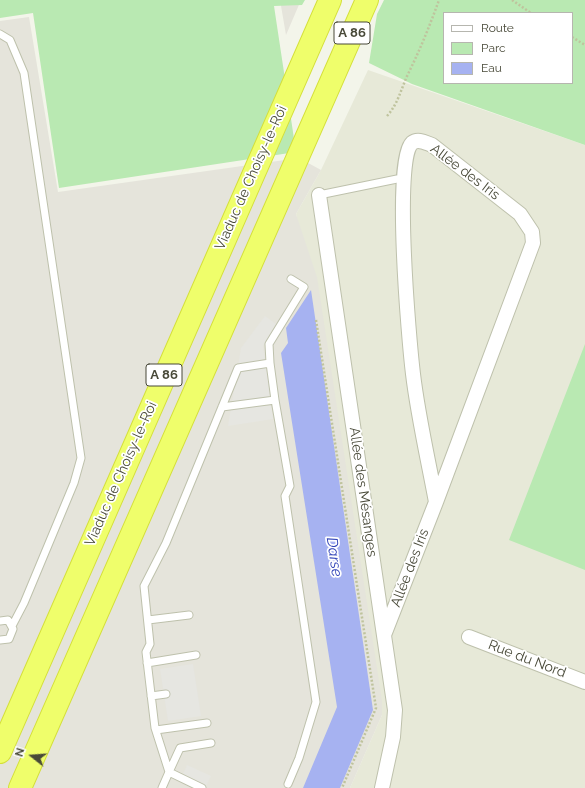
<!DOCTYPE html>
<html>
<head>
<meta charset="utf-8">
<style>
	body { margin:0 }
	#map { position:relative; width:585px; height:788px; overflow:hidden; background:#f3f5ea; font-family:Raleway,sans-serif }
	canvas { display:block }
	.legend { position:absolute; left:443px; top:12px; width:130px; height:72px; box-sizing:border-box; background:#fff; border:1px solid #b6b6af; margin:0; padding:5px 7px; list-style:none; font-size:12px; color:#484938 }
	.legend li { display:flex; align-items:center; gap:8px; height:20px }
	.legend b { width:20px; border:1px solid #b6b6af }
	.north { position:absolute; left:12px; top:736px; width:40px; height:40px; -webkit-text-stroke:3px #fff; paint-order:stroke; rotate:287deg; font-size:11px; font-weight:700; line-height:16px; text-align:center; color:#484938 }
	.north::after { content:''; display:block; margin:auto; width:14px; height:18px; background:#484938; clip-path:polygon(50% 0,100% 100%,50% 72%,0 100%) }
</style>
</head>
<body>
<div id="map">
<canvas width="585" height="788"></canvas>
<ul class="legend">
<li><b style="height:5px;background:#fff"></b>Route</li>
<li><b style="height:11px;background:#b9e9b2"></b>Parc</li>
<li><b style="height:11px;background:#a6b2f1"></b>Eau</li>
</ul>
<div class="north">N</div>
</div>
<script>
const ctx = document.querySelector('canvas').getContext('2d');
ctx.lineJoin = 'round';
function paint(path, color) {
  ctx.fillStyle = color;
  ctx.fill(path, 'evenodd');
}
function trace(path, color, width, dash) {
  ctx.strokeStyle = color;
  ctx.lineWidth = width;
  ctx.lineCap = dash ? 'butt' : 'round';
  ctx.setLineDash(dash || []);
  ctx.stroke(path);
}
function drawText(font, color, halo, rows, align = 'center') {
  ctx.font = font + ' Raleway,sans-serif';
  ctx.lineWidth = 3.5;
  ctx.setLineDash([]);
  ctx.textBaseline = 'middle';
  ctx.strokeStyle = halo;
  ctx.fillStyle = color;
  for (const [text, x, y, turn = 0] of rows) {
    ctx.save();
    ctx.translate(x, y);
    ctx.rotate((+turn || 0) * Math.PI / 180);
    ctx.textAlign = isNaN(turn) ? turn : align;
    if (halo) ctx.strokeText(text, 0, 0);
    ctx.fillText(text, 0, 0);
    ctx.restore();
  }
}
paint(new Path2D(`
	M368,70l217,75v643h-235l32,-73 -86,-501 25,-44z`), '#e7e9d8');
paint(new Path2D(`
	M280,0h21l-15,35z
	M29,17l29,175 241,-34 22,12 -25,44 21,63 65,424v14l-32,73h-350v-767z`), '#e5e4db');
paint(new Path2D(`
	M0,0h305l-3,5 -28,1 22,146 -237,36 -26,-175 -33,5z
	M384,0h201v145l-173,-61 -43,-21 8,-49zM444,13h128v70h-128z
	M585,344v226l-76,-30z`), '#b9e9b2');
paint(new Path2D(`
	M265,316l11,8 -13,22 10,73 -45,7 13,-78z
	M193,664l8,52 -33,5 -8,-52z
	M187,765l24,11 -5,10 -23,-12z`), '#e6e6e1');
paint(new Path2D(`
	M311,290l62,420 -33,78h-37l34,-81 -56,-354 7,-10 -2,-15z`), '#a6b2f1');
const lane = new Path2D(`
	M0,34l10,6 14,33 57,385 -7,25 -50,120 -12,23
	M319,195l78,-16 7,1
	M275,400l15,86 -5,10 31,206 -17,56 -11,26
	M222,407l53,-7 -5,-37
	M148,620l41,-5
	M0,621l8,-1 5,9 -4,10 -9,1
	M147,663l49,-8
	M151,696l15,-2
	M156,730l51,-7
	M169,772l-14,-44 -9,-76 4,-8 -6,-58 22,-43 72,-175 32,-5 -1,-19 35,-57 -13,-8
	M169,772l11,-24 31,-5
	M162,788l7,-16 33,16`);
const street = new Path2D(`
	M319,195l76,515 -2,27 -11,51
	M384,635l52,-133 97,-259 -1,-11 -12,-18 -88,-69c-6,-2 -14,-7 -20,-2 -19,17 -3,198 1,231 5,42 15,85 23,128
	M469,637l116,45`);
const highway = new Path2D(`
	M0,752l330,-752
	M20,788l347,-788`);
trace(lane, '#bec1ac', 9);
trace(street, '#bec1ac', 16);
trace(highway, '#d4df3a', 24);
trace(new Path2D(`
	M512,0l19,13
	M572,37l13,8
	M387,116c11,-12 14,-27 21,-42 12,-24 22,-49 31,-74
	M316,320l60,388 -34,80`), '#bfc39d', 2.5, [2, 2]);
trace(lane, '#fff', 7);
trace(street, '#fff', 14);
trace(highway, '#effe6b', 22);
for (const [x, y, w] of [
	[352,33,36],
	[164,375,36]
]) {
  const box = new Path2D();
  box.roundRect(x - w / 2, y - 11, w, 22, 3);
  ctx.fillStyle = '#fff';
  ctx.fill(box);
  trace(box, '#484938', 1);
}
drawText('bold 13px', '#484938', null, [
	["A 86",352,33],
	["A 86",164,375]
]);
drawText('14px', '#484938', '#fff', [
	["Allée des Iris",465,172,37],
	["Viaduc de Choisy-le-Roi",251,178,-66],
	["Viaduc de Choisy-le-Roi",121,474,-66],
	["Allée des Mésanges",363,492,82],
	["Allée des Iris",410,568,-69],
	["Rue du Nord",527,659,21]
]);
drawText('italic 15px', '#2f42b7', '#fff', [
	["Darse",334,557,82]
]);
</script>
</body>
</html>
